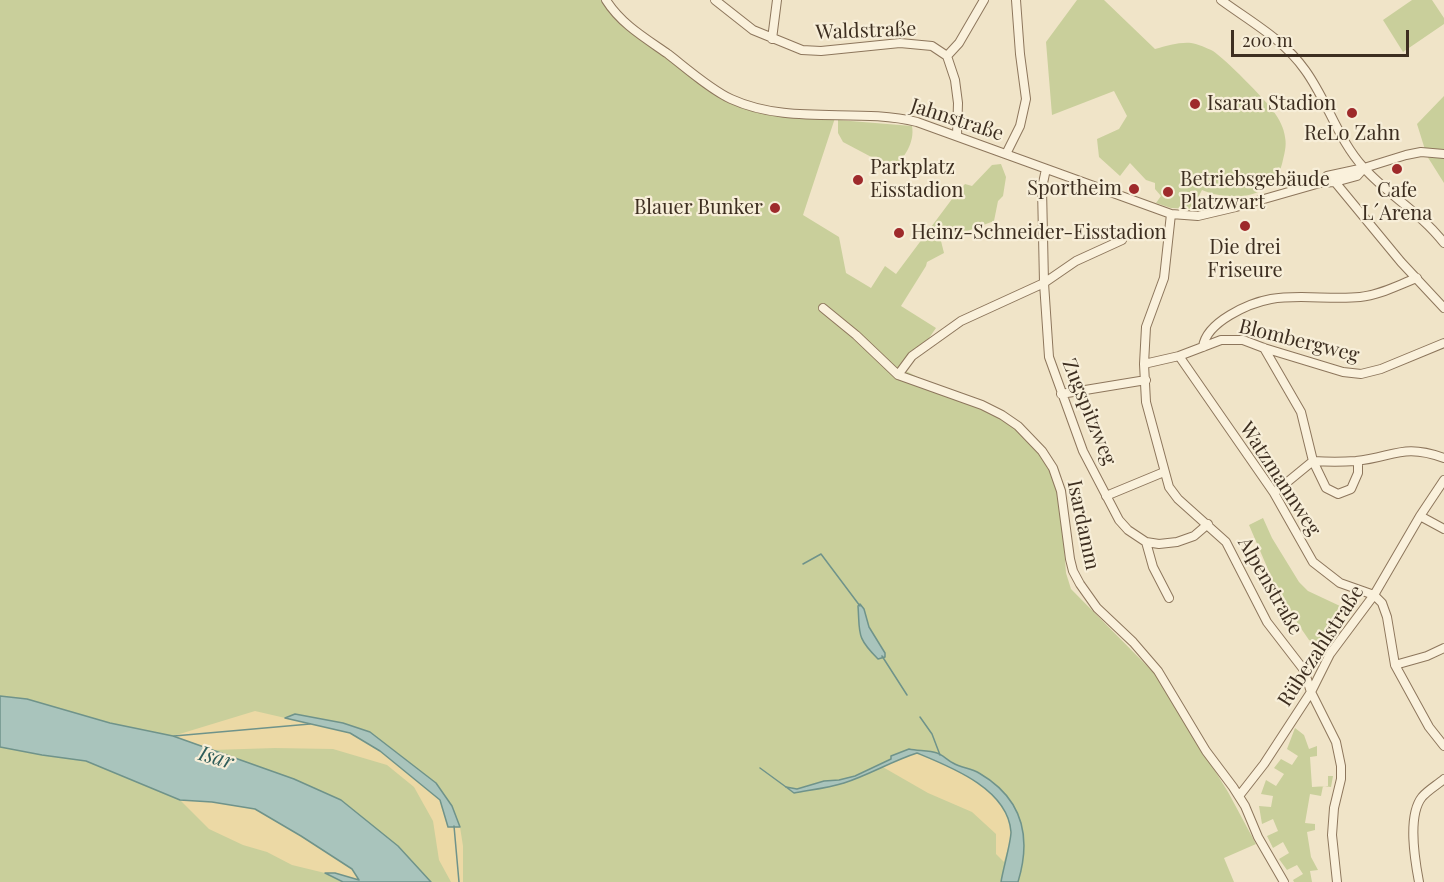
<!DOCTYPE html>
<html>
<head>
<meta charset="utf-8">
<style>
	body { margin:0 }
	#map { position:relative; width:1444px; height:882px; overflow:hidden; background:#f0e4c8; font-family:"Playfair Display",serif }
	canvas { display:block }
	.scale { position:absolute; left:1231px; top:30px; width:178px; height:27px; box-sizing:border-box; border:3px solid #3d2e20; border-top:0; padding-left:8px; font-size:18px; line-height:21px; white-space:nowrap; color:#3d2e20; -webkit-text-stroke:4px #f7eed8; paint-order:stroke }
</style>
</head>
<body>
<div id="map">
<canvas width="1444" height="882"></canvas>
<div class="scale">200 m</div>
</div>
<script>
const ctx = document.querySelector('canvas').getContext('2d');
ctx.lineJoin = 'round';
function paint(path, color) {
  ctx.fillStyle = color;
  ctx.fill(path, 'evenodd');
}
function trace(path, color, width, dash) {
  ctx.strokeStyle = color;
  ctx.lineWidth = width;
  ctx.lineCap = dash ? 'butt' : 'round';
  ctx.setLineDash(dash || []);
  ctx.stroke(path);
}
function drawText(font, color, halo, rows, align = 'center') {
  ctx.font = font + ' "Playfair Display",serif';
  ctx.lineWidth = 4.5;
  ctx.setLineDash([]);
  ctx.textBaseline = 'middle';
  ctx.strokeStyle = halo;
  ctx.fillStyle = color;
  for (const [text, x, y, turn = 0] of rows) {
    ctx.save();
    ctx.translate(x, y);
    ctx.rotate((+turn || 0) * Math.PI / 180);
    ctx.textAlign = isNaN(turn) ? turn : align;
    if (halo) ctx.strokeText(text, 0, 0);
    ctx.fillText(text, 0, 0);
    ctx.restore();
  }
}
paint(new Path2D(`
	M0,0h604l8,14 117,87 106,17 -32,97 36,22 7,36 25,15 14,-22 11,8 56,-75 13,-15 7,2 20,-21 9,-1 5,13 -3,19 -5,5 -4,20 -53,20 3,12 -17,9 -1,4 -25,40 35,22 -30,43 65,34 30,11 16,12 24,23 19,40 6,82 5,16 85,86 72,117 28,52 -32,14 10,24h-1234z
	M1077,0h27l51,49c12,-3 24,-7 36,-6 7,1 16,5 22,8 11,7 53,49 61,61 5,7 10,16 11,25 2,9 -1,18 -3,27 -10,36 -51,38 -80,26l-10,19 -21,-1 -15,-5 5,-7 -6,-7v-6l-9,-3 -16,-17 -10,13 -21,-19 -2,-18 22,-10 8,-13 -13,-25 -62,24 -6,-73z
	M1412,0h20l12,18v6l-41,28 -20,-32z
	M1444,96v87l-17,-27 -10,-32z
	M838,120l74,6c3,17 -8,31 -18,43l-51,-27 -5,-9z
	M1263,518l9,20 27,44 9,9 32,15 -16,25 9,6 -5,12 -19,-9 -11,-16 -11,-21 -4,2 -12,-21 -1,-10 -21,-49z
	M1295,728l9,7 5,14 8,-3v10l-7,1 2,30 16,-1v-10h5l-2,11 -8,-1 -2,10 -11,-2 -5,29 10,1v6l-8,2 4,25 7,13 -8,1 2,11h-18l-1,-2 10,-6 -6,-9 -10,5 -8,-11 10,-6 -6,-11 -10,6 -6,-12 11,-5 -5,-12 -11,5 -3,-18 12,1 2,-11 -12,-2 5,-14 10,6 8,-12 -10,-6 7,-9 11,6 6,-9 -11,-7z`), '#c9cf9b');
paint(new Path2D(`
	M255,711l95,22 30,18 60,49 8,27h12l3,19v36h-12l-12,-22 -6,-39 -19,-34 -27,-22 -54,-16 -58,-1 -62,2 -40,-14z
	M917,753c32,13 97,39 94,82 -1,9 -5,19 -7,27l-8,-8v-20l-24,-22 -44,-19 -47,-27z
	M180,800l32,2 43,7 46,27 51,33 7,11 -24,-7h-10l-33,-8 -25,-13 -24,-7 -34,-16z`), '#ecd9a5');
const water = new Path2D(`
	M860,604l4,5 5,18 16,26v4l-7,2c-22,-22 -18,-25 -20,-53z
	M0,696l27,3 83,24 63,13 121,43 47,21 57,46 33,36h-88l-18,-9h10l24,7 -7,-11 -51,-33 -46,-27 -43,-7 -32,-2 -94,-39 -44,-6 -42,-8z
	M295,714l48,9 27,9 66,51 16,23 8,21h-12l-8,-27 -60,-49 -30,-18 -65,-15z
	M909,749c9,2 20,1 28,4 6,2 10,7 16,10 8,5 18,5 26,10 43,25 53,63 39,109h-17c2,-13 10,-40 10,-50 -3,-43 -60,-65 -94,-79 -25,8 -48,22 -73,30 -16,5 -34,7 -50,10l-8,-6 11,2 27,-8 15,-1 16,-4 36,-17v-3z`);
paint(water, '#a9c4bc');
trace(water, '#6f938a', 1.5);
trace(new Path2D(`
	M803,564l18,-10 39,52
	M882,656l25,39
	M920,717l12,17 8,21
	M174,736l136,-12
	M760,768l26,19
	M454,826l5,56`), '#6f938a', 1.5);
const minor = new Path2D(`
	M606,0c15,24 39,38 62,54 18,14 43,36 63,45 59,27 126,8 186,23l254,92 27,2 38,-9 84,-24 15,-1 22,-6 7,-8
	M715,0l38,30 49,20 19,1 79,-8 32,3 15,10 8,24 3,23 -1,33
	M1221,0c30,22 62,39 84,70 22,30 33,70 59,98 24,27 56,44 80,75
	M772,39l5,-39
	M947,56l12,-13 25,-43
	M1006,154l14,-28 6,-27 -6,-45 -4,-54
	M1046,169l-4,19 2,95 5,74 34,94 36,69 9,10 18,12 13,2 18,-2 17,-6 14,-12
	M1335,182l66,80 43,46
	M1320,183l7,-7 37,-8 42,-13 15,-3 23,2
	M1171,214l-7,64 -18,49 -2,37 2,38 23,85 9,12 48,43 41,80 37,48 7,22 25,50 5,24v13l-7,29 -2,27 5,47
	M823,308l33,27 42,40 84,30 20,10 16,11 24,25 11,17 8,23 9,68 3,12 7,13 17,24 36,34 25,29 48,80 27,36 12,19 13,31 26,45
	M1203,347c3,-25 46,-44 68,-48 27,-5 61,1 89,-2 20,-2 38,-12 57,-19
	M1264,348l37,64 12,49 -39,32
	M1179,356l95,137 39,69 27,21 34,12 8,8 5,14 8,48 34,62 15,19
	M1144,364l35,-8 42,-16h22l21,8 79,24 18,2 20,-5 63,-26
	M898,375l14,-19 49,-35 83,-38 32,-22 46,-21
	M1061,394l85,-14
	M1358,461v12l-7,16 -13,5 -12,-6 -13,-27c15,1 29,1 43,0 38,-4 47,-18 88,-3
	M1106,496l58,-24
	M1420,516l24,13
	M1146,542l7,25 16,31
	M1395,665l32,-9 17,-8
	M1239,796l25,-32 47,-72 19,-38 44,-59 46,-79 24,-36
	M1419,882c-4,-21 -12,-66 3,-85 6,-7 15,-12 22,-18`);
trace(minor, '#8d765c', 10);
trace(minor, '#faf1dc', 8);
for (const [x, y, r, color] of [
	[1195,104,6,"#9e2a2b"],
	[1352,113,6,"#9e2a2b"],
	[1397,169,6,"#9e2a2b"],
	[858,180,6,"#9e2a2b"],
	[1134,189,6,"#9e2a2b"],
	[1168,192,6,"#9e2a2b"],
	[775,208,6,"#9e2a2b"],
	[1245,226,6,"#9e2a2b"],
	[899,233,6,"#9e2a2b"]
]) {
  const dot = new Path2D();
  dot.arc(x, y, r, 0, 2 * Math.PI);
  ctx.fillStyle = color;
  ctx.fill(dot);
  trace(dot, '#f7eed8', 2);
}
drawText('20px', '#3d2e20', '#f7eed8', [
	["Waldstraße",866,31,-2],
	["Jahnstraße",957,120,18],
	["Blombergweg",1299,341,14],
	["Zugspitzweg",1089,412,68],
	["Watzmannweg",1280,479,57],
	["Isardamm",1083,525,78],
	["Alpenstraße",1270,586,60],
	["Rübezahlstraße",1321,646,-57]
]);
drawText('20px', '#3d2e20', '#f7eed8', [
	["Isarau Stadion",1207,104],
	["ReLo Zahn",1352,134,"center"],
	["Parkplatz",870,168],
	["Eisstadion",870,191],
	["Betriebsgebäude",1180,180],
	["Platzwart",1180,203],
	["Sportheim",1122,189,"right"],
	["Cafe",1397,191,"center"],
	["L´Arena",1397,214,"center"],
	["Blauer Bunker",763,208,"right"],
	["Heinz-Schneider-Eisstadion",911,233],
	["Die drei",1245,248,"center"],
	["Friseure",1245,271,"center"]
], 'left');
drawText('italic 21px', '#2f5d5a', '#f7eed8', [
	["Isar",216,758,16]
]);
</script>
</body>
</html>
